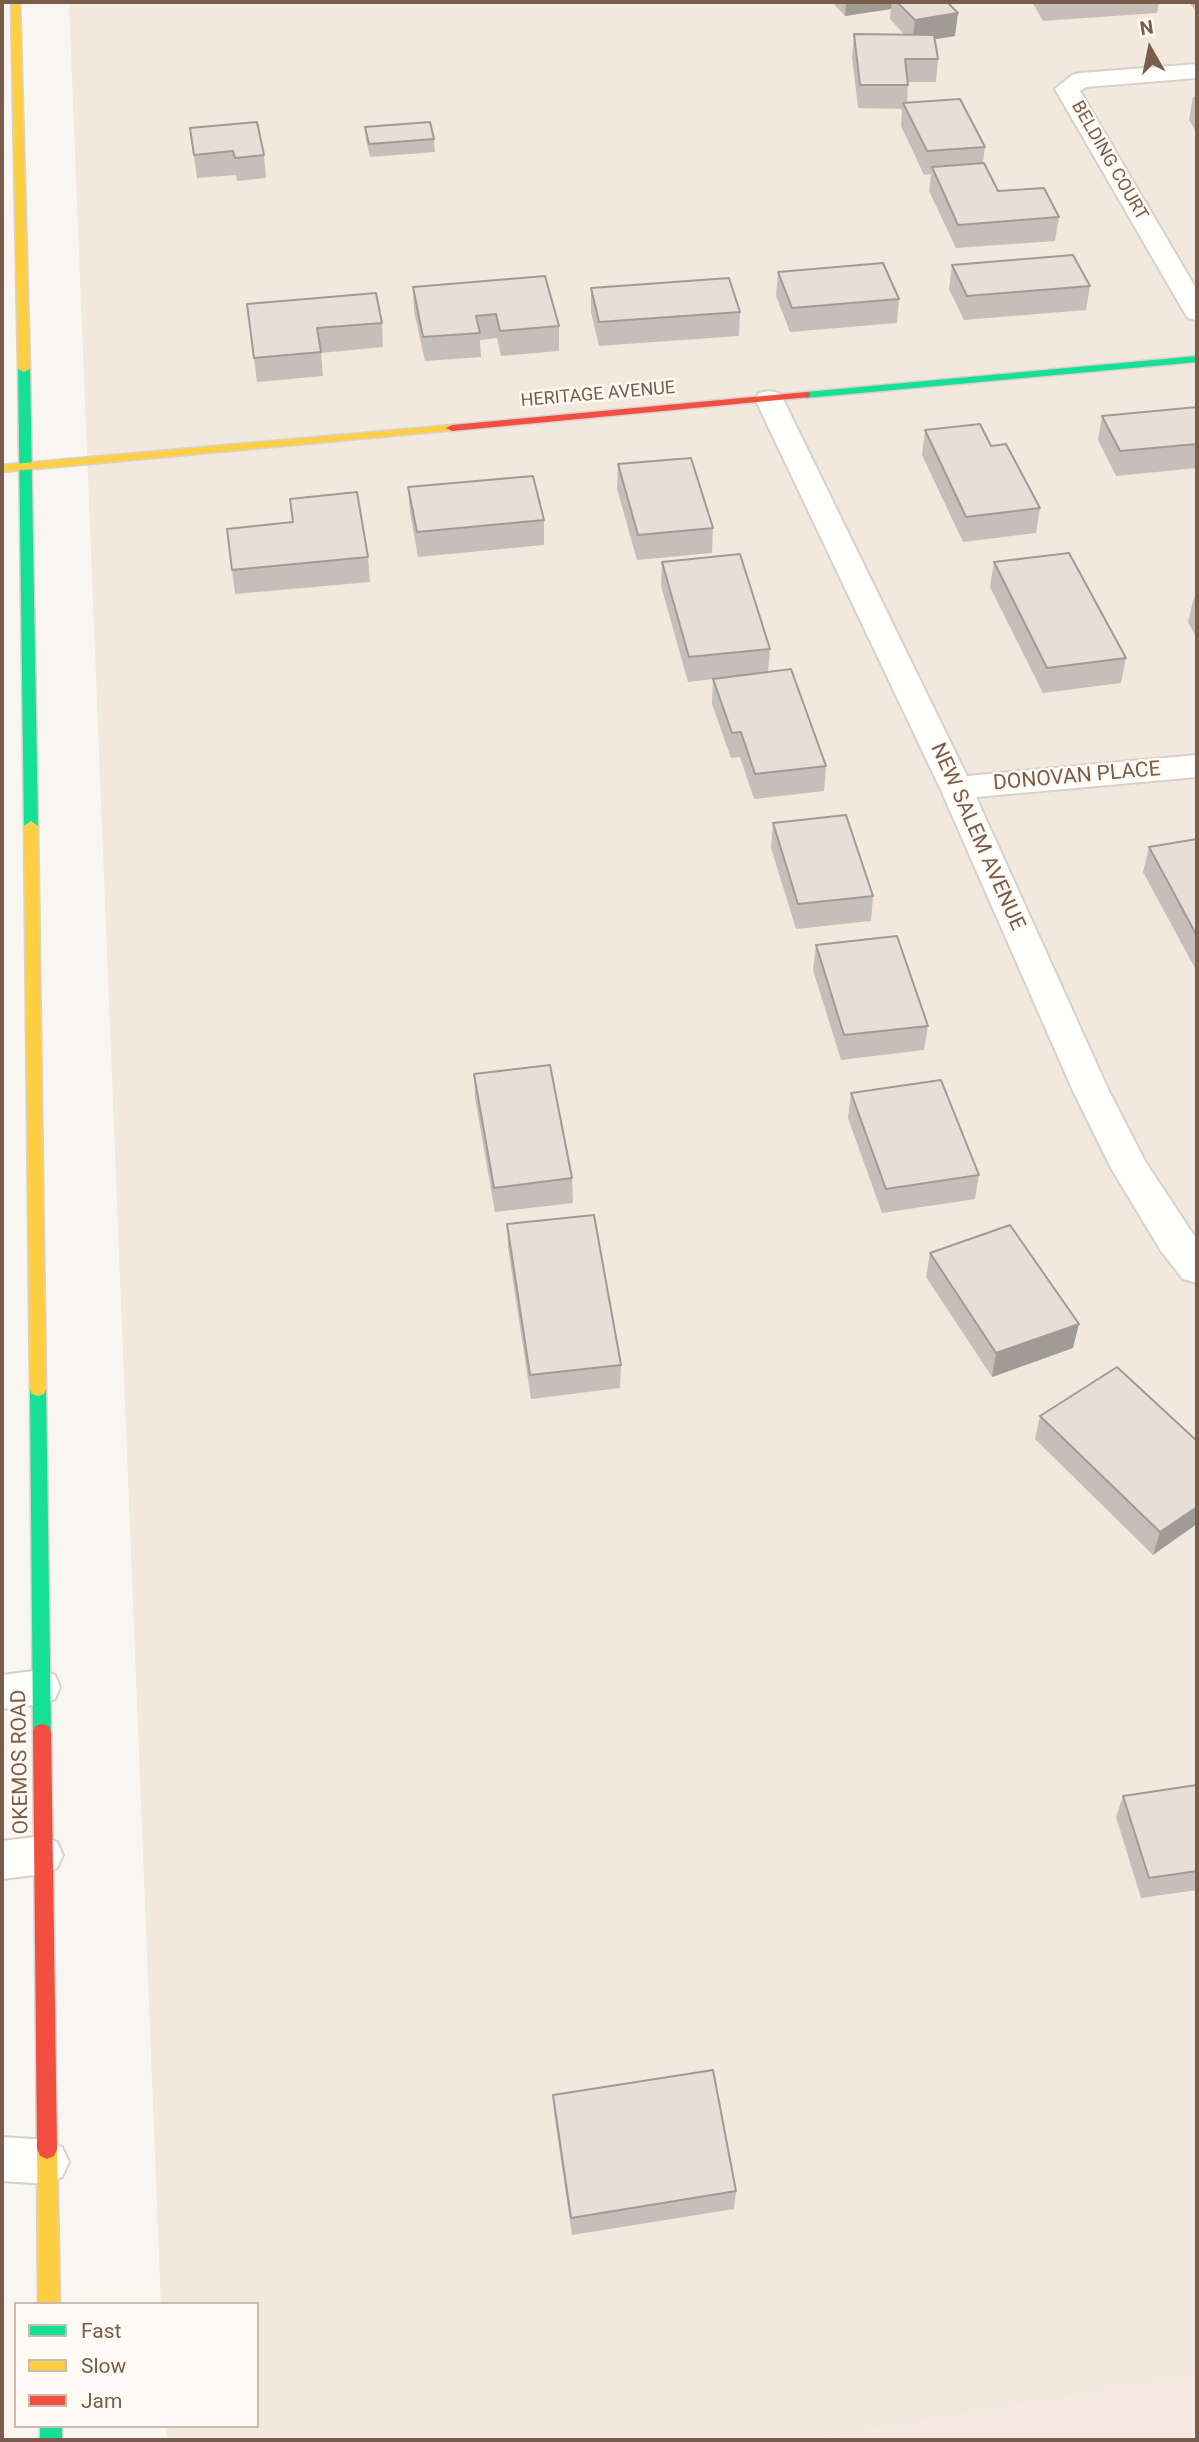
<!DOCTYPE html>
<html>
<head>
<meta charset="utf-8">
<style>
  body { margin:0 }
  #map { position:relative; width:1199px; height:2442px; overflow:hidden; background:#f9f5f0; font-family:Roboto,sans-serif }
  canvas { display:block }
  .frame { position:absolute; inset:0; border:4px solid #7a5c4d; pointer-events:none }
  .legend { position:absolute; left:14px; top:2302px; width:245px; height:126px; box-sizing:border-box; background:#fffaf3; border:2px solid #cabbb1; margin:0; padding:9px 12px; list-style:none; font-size:21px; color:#7a5c4d }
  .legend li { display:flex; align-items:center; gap:14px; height:35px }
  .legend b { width:35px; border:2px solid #cabbb1 }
  .north { position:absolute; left:1115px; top:14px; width:70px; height:70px; -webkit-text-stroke:5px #fffaf3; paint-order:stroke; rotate:351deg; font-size:19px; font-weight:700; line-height:28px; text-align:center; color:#7a5c4d }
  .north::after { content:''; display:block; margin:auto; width:24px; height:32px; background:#7a5c4d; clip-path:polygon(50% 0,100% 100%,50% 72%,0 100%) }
</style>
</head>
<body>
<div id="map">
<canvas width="1199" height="2442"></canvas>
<div class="frame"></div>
<ul class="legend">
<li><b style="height:9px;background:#16e098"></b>Fast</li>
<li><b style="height:9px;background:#ffcf43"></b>Slow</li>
<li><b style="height:9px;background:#f24e42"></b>Jam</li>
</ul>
<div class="north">N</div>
</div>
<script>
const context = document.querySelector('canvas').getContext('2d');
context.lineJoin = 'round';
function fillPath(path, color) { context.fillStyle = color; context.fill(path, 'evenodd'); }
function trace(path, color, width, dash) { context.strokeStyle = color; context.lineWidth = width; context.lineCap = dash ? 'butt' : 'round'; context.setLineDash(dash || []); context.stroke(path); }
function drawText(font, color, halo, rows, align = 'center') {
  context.font = font + ' Roboto,sans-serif'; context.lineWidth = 5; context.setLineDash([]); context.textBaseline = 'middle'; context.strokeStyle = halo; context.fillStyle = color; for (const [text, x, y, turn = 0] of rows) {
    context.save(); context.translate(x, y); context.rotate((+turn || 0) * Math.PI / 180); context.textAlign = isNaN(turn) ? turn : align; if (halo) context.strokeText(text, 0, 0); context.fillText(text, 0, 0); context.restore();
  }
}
fillPath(new Path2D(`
  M 69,2 L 1197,2 L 1197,2375 L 817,2440 L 167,2440 L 166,2426 L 257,2426 L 257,2304 L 161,2304 Z`), '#f2e8de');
fillPath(new Path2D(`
  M 1197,2375 L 1197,2440 L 817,2440 Z`), '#f6e8e1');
const lane = new Path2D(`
  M 41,1670 L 55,1675 L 60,1687 L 55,1699 L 41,1704 L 2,1709 L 2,1675 Z
  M 43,1836 L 57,1842 L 63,1855 L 57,1868 L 43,1874 L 2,1879 L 2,1841 Z
  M 2,2137 L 47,2140 L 62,2147 L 69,2162 L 62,2177 L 47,2184 L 2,2181 Z`);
const street = new Path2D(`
  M 1197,64 L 1197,78 L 1086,87 L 1080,91 L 1197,290 L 1197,320 L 1188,318 L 1184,312 L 1055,89 L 1072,75 L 1080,73 Z
  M 769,391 L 779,393 L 783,399 L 967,776 L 1197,755 L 1197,777 L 976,797 L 1109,1091 L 1145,1161 L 1197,1240 L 1197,1283 L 1183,1279 L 1161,1251 L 1111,1168 L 1073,1091 L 940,788 L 755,399 L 759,393 Z`);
const fast = new Path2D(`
  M 1197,356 L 1197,362 L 806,398 L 800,395 L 806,392 Z
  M 24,366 L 30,369 L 38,826 L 31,831 L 24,826 L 18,369 Z
  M 38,1382 L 44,1384 L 46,1389 L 51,1732 L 49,1738 L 42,1740 L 35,1738 L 33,1732 L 30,1389 L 32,1384 Z
  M 40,2426 L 62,2426 L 62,2440 L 40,2440 Z`);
const slow = new Path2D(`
  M 11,2 L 20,2 L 30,369 L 24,372 L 18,369 Z
  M 452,425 L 458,428 L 456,430 L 2,472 L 2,465 Z
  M 31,821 L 38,826 L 46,1389 L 44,1394 L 38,1396 L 32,1394 L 30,1389 L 24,826 Z
  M 47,2139 L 54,2142 L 57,2149 L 60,2304 L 38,2304 L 37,2149 L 40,2142 Z`);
const jam = new Path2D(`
  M 806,392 L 810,393 L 810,397 L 452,431 L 446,428 L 452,425 Z
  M 42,1724 L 49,1726 L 51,1732 L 57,2149 L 54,2156 L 47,2159 L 40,2156 L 37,2149 L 33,1732 L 35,1726 Z`);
trace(lane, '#d7d1cb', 4);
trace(street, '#d7d1cb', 4);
trace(fast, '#d9d2cb', 3);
trace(slow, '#d9d2cb', 3);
trace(jam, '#d9d2cb', 3);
fillPath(lane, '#fefefd');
fillPath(street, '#fefefd');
fillPath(fast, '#16e098');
fillPath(slow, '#ffcf43');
fillPath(jam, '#f24e42');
fillPath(new Path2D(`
  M 832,2 L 952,2 L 951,5 L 950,5 L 955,36 L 935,39 L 938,59 L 936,82 L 908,82 L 907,103 L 985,147 L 983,163 L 998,191 L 1059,217 L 1055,241 L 956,248 L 929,191 L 931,174 L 924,175 L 901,126 L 902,109 L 858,108 L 852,57 L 854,34 L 905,35 L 890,19 L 891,9 L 845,16 Z
  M 1032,2 L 1159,2 L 1157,13 L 1043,21 Z
  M 1189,2 L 1197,2 L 1197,13 Z
  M 1197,96 L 1197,133 L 1189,120 L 1193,97 Z
  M 365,127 L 434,139 L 435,152 L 370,157 L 366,140 Z
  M 190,128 L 264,155 L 266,178 L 237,181 L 236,175 L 197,178 Z
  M 952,265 L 1090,286 L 1086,310 L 964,320 L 949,289 Z
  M 778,272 L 899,299 L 897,323 L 790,332 L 776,296 Z
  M 413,287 L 559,326 L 559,351 L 501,356 L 497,338 L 480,340 L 481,357 L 425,361 L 414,311 Z
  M 591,288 L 740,312 L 739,336 L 599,346 L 591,312 Z
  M 247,304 L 382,323 L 383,347 L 321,353 L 323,376 L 257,382 Z
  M 1197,407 L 1197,468 L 1116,476 L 1098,440 L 1102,416 Z
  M 925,430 L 991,446 L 1040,508 L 1036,533 L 963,542 L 922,455 Z
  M 618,464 L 713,528 L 712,553 L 637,560 L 617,489 Z
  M 408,487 L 544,520 L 544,545 L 418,557 L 410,512 Z
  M 290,499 L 368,557 L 370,582 L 235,594 L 232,570 L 293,523 Z
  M 662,562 L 770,649 L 768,672 L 826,766 L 824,791 L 754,799 L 740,757 L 731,758 L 712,704 L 713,679 L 688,682 L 661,586 Z
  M 994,562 L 1126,658 L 1121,683 L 1043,693 L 990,587 Z
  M 1197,596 L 1197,639 L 1188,622 L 1194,597 Z
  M 773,823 L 873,896 L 871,921 L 796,929 L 771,848 Z
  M 1197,839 L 1197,972 L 1143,872 L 1149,847 Z
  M 816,945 L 928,1026 L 924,1050 L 841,1060 L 813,970 Z
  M 474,1074 L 572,1178 L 573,1203 L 495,1212 L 475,1098 Z
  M 851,1093 L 979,1175 L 975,1199 L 882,1213 L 848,1118 Z
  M 507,1224 L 621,1365 L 620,1388 L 531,1399 L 508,1248 Z
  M 930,1253 L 1073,1348 L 992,1377 L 926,1277 Z
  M 1040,1416 L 1197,1441 L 1153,1555 L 1035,1439 Z
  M 1197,1785 L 1197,1890 L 1141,1898 L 1116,1817 L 1123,1796 Z
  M 553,2095 L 736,2191 L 734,2209 L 572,2235 L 554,2113 Z`), '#c6bfb9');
fillPath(new Path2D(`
  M 846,2 L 892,2 L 891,9 L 845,16 Z
  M 958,13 L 955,36 L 912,43 L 915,20 Z
  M 1079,1324 L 1073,1348 L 992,1377 L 996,1353 Z
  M 1197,1507 L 1197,1524 L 1153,1555 L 1160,1532 Z`), '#a19b96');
const building = new Path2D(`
  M 897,2 L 947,2 L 958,13 L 915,20 Z
  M 854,34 L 934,35 L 938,59 L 905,59 L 908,85 L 860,85 Z
  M 960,99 L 985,147 L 927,151 L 903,103 Z
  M 257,122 L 264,155 L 235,158 L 233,151 L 194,155 L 190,128 Z
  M 430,122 L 434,139 L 369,144 L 365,127 Z
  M 984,163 L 998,191 L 1044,188 L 1059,217 L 958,225 L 932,167 Z
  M 1073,255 L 1090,286 L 967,296 L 952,265 Z
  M 883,263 L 899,299 L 792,308 L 778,272 Z
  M 545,276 L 559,326 L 500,331 L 496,314 L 476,316 L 480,333 L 423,337 L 413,287 Z
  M 729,278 L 740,312 L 599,322 L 591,288 Z
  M 376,293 L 382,323 L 317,328 L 321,352 L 254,358 L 247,304 Z
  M 1197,407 L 1197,444 L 1120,451 L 1102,416 Z
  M 980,424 L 991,446 L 1006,444 L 1040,508 L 966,517 L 925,430 Z
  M 691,458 L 713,528 L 638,535 L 618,464 Z
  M 533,476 L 544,520 L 417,532 L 408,487 Z
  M 357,492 L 368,557 L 232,570 L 227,529 L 293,522 L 290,499 Z
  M 1069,553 L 1126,658 L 1047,668 L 994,562 Z
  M 740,554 L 770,649 L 689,657 L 662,562 Z
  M 791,669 L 826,766 L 755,774 L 741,732 L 732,733 L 713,679 Z
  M 846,815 L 873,896 L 798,904 L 773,823 Z
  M 1197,839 L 1197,936 L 1149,847 Z
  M 897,936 L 928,1026 L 844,1035 L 816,945 Z
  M 550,1065 L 572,1178 L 494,1188 L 474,1074 Z
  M 941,1080 L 979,1175 L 886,1189 L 851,1093 Z
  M 594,1215 L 621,1365 L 530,1375 L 507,1224 Z
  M 1010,1225 L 1079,1324 L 996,1353 L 930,1253 Z
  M 1117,1367 L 1197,1441 L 1197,1507 L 1160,1532 L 1040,1416 Z
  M 1197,1785 L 1197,1871 L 1149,1878 L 1123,1796 Z
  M 713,2070 L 736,2191 L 571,2218 L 553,2095 Z`);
fillPath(building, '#e6ded7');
trace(building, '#a19b96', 2);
drawText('18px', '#7a5c4d', '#fffaf3', [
  ["BELDING COURT",1109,161,60],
  ["HERITAGE AVENUE",598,395,-5]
]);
drawText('21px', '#7a5c4d', '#fffaf3', [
  ["DONOVAN PLACE",1077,777,-5],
  ["NEW SALEM AVENUE",977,837,66],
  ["OKEMOS ROAD",21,1762,-91]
]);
</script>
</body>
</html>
